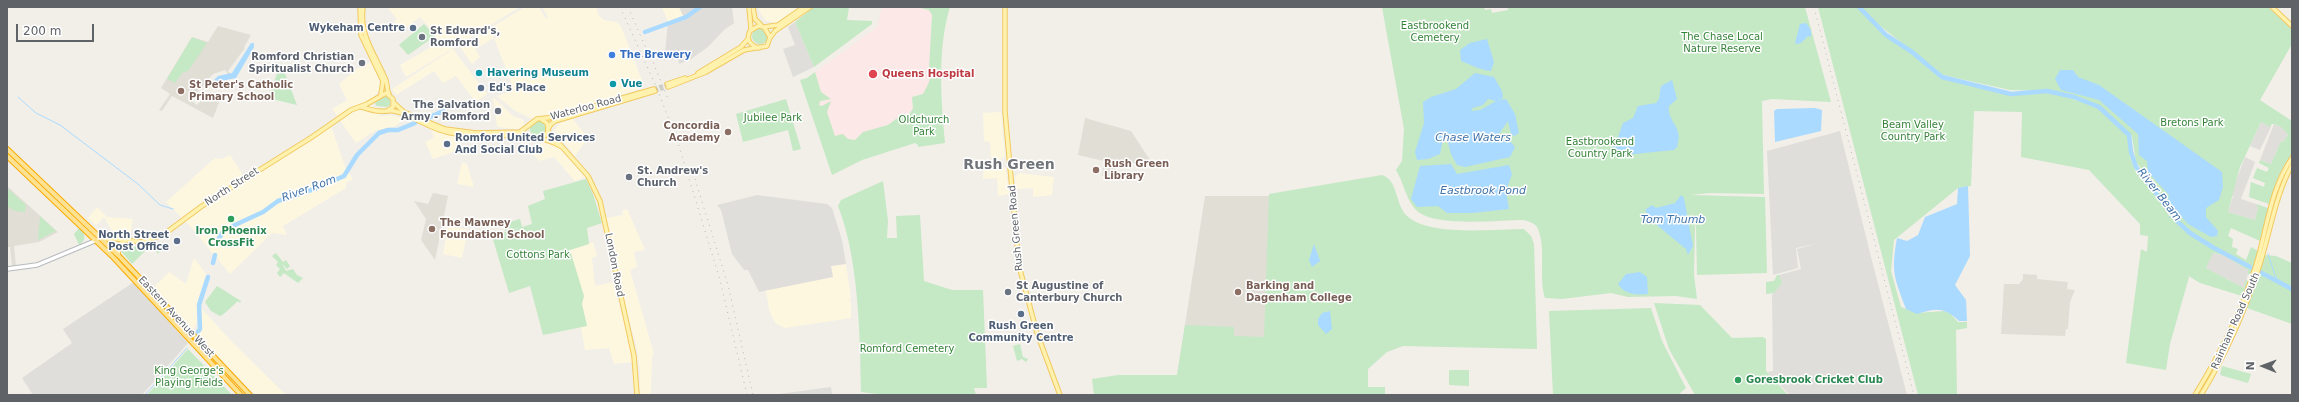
<!DOCTYPE html>
<html>
<head>
<meta charset="utf-8">
<style>
  body { margin:0 }
  #map { position:relative; width:2299px; height:402px; overflow:hidden; background:#f1efe8; font-family:"DejaVu Sans",sans-serif }
  canvas { display:block }
  .frame { position:absolute; inset:0; border:8px solid #5f6368; pointer-events:none }
  .north { position:absolute; left:2243px; top:346px; width:40px; height:40px; -webkit-text-stroke:3px #fff; paint-order:stroke; rotate:271deg; font-size:11px; font-weight:700; line-height:16px; text-align:center; color:#5f6368 }
  .north::after { content:''; display:block; margin:auto; width:14px; height:18px; background:#5f6368; clip-path:polygon(50% 0,100% 100%,50% 72%,0 100%) }
  .scale { position:absolute; left:16px; top:24px; width:78px; height:18px; box-sizing:border-box; border:2px solid #5f6368; border-top:0; padding-left:5px; font-size:12px; line-height:14px; white-space:nowrap; color:#5f6368; -webkit-text-stroke:3px #fff; paint-order:stroke }
</style>
</head>
<body>
<div id="map">
<canvas width="2299" height="402"></canvas>
<div class="frame"></div>
<div class="north">N</div>
<div class="scale">200 m</div>
</div>
<script>
const context = document.querySelector('canvas').getContext('2d');
context.lineJoin = 'round';
function fillPath(path, color) { context.fillStyle = color; context.fill(path, 'evenodd'); }
function trace(path, color, width, dash) { context.strokeStyle = color; context.lineWidth = width; context.lineCap = dash ? 'butt' : 'round'; context.setLineDash(dash || []); context.stroke(path); }
function drawText(font, color, halo, rows, align = 'center') {
  context.font = font + ' "DejaVu Sans",sans-serif'; context.lineWidth = 3; context.setLineDash([]); context.textBaseline = 'middle'; context.strokeStyle = halo; context.fillStyle = color; for (const [text, x, y, turn = 0] of rows) {
    context.save(); context.translate(x, y); context.rotate((+turn || 0) * Math.PI / 180); context.textAlign = isNaN(turn) ? turn : align; if (halo) context.strokeText(text, 0, 0); context.fillText(text, 0, 0); context.restore();
  }
}
fillPath(new Path2D(`
  M 387,7 L 520,7 L 406,77 L 400,65 L 435,45 L 431,38 L 436,35 L 420,17 L 401,31 L 394,22 L 397,19 Z
  M 525,7 L 539,7 L 546,19 L 548,17 L 542,7 L 596,7 L 599,16 L 604,20 L 616,22 L 621,26 L 643,83 L 642,88 L 547,119 L 530,118 L 514,110 L 497,96 L 514,90 L 494,38 L 475,49 L 480,57 L 472,64 L 460,47 L 490,28 L 494,38 L 498,38 L 492,27 Z
  M 662,7 L 679,7 L 684,16 L 668,22 Z
  M 757,7 L 800,7 L 784,19 L 775,23 L 765,20 Z
  M 453,49 L 487,94 L 476,102 L 456,76 L 443,83 L 434,71 L 396,95 L 392,89 Z
  M 371,62 L 381,81 L 380,89 L 371,100 L 373,112 L 382,116 L 391,115 L 405,119 L 394,127 L 376,130 L 356,143 L 332,109 L 347,100 L 339,84 L 357,69 Z
  M 493,97 L 513,116 L 524,120 L 524,127 L 516,129 L 497,127 Z
  M 1001,112 L 1005,156 L 1001,159 L 995,159 L 991,158 L 990,142 L 984,141 L 983,113 Z
  M 573,119 L 588,138 L 575,156 L 554,130 L 560,123 Z
  M 331,126 L 346,169 L 353,179 L 346,183 L 346,188 L 283,226 L 287,235 L 272,233 L 230,274 L 189,225 L 166,202 L 215,158 L 222,159 L 230,155 L 245,178 L 282,158 Z
  M 431,130 L 462,137 L 459,150 L 433,159 L 425,142 L 434,138 Z
  M 545,142 L 557,145 L 585,177 L 575,181 L 554,157 L 540,161 L 529,151 L 530,147 Z
  M 462,162 L 467,164 L 474,187 L 457,184 Z
  M 984,164 L 1002,166 L 1006,169 L 1009,194 L 998,196 L 997,178 L 983,179 Z
  M 1020,173 L 1054,177 L 1052,195 L 1033,197 L 1033,188 L 1016,189 L 1015,177 Z
  M 97,207 L 107,217 L 133,219 L 130,236 L 114,234 L 104,217 L 96,226 L 88,218 Z
  M 627,209 L 645,250 L 634,252 L 637,267 L 630,270 L 654,354 L 652,356 L 651,395 L 640,395 L 640,372 L 637,349 L 621,288 L 616,258 L 606,218 L 623,215 L 622,211 Z
  M 448,226 L 468,230 L 462,258 L 443,254 Z
  M 593,242 L 597,256 L 592,258 L 595,286 L 613,282 L 628,336 L 633,362 L 614,364 L 609,348 L 585,350 L 581,327 L 587,326 L 570,250 Z
  M 194,258 L 206,274 L 197,304 L 197,323 L 193,329 L 153,288 L 169,272 L 186,284 Z
  M 846,264 L 851,298 L 849,301 L 851,301 L 851,318 L 785,328 L 775,323 L 769,310 L 766,290 L 833,277 L 831,266 Z
  M 201,308 L 233,343 L 286,395 L 255,395 L 199,336 L 202,329 Z`), '#fef7e0');
fillPath(new Path2D(`
  M 679,7 L 732,7 L 734,23 L 724,30 L 708,47 L 691,59 L 679,64 L 678,58 L 671,60 L 667,54 L 664,62 L 668,22 L 683,16 Z
  M 795,22 L 814,67 L 793,77 L 783,49 L 795,45 L 788,27 Z
  M 2261,122 L 2271,127 L 2260,150 L 2250,146 Z
  M 2274,124 L 2283,128 L 2288,135 L 2283,142 L 2281,141 L 2271,164 L 2260,160 Z
  M 1840,131 L 1870,253 L 1907,395 L 1790,395 L 1767,372 L 1773,371 L 1772,295 L 1781,283 L 1779,275 L 1801,269 L 1797,249 L 1815,244 L 1796,248 L 1798,268 L 1773,275 L 1767,151 Z
  M 2245,157 L 2255,162 L 2241,199 L 2256,204 L 2258,208 L 2255,220 L 2228,212 L 2233,196 L 2231,195 Z
  M 757,195 L 827,204 L 832,208 L 842,240 L 846,264 L 831,266 L 833,277 L 759,292 L 748,270 L 744,270 L 732,254 L 721,210 L 717,205 Z
  M 2212,253 L 2223,255 L 2249,270 L 2244,288 L 2206,268 Z
  M 134,282 L 188,343 L 142,395 L 33,395 L 22,378 L 72,343 L 63,329 Z
  M 831,387 L 832,395 L 776,394 L 779,394 Z`), '#e0deda');
fillPath(new Path2D(`
  M 218,26 L 251,35 L 244,47 L 245,48 L 228,71 L 234,77 L 232,79 L 225,70 L 213,74 L 193,97 L 192,101 L 197,105 L 207,94 L 220,100 L 213,118 L 172,96 L 162,111 L 159,110 L 170,94 L 161,88 L 192,37 L 208,42 Z
  M 1085,118 L 1131,131 L 1154,166 L 1131,163 L 1130,167 L 1117,165 L 1113,178 L 1102,176 L 1104,161 L 1078,155 Z
  M 7,186 L 58,232 L 39,242 L 14,246 L 16,266 L 12,266 L 10,247 L 7,247 Z
  M 433,193 L 448,196 L 435,260 L 421,240 L 426,219 L 414,201 L 428,204 Z
  M 1205,196 L 1282,196 L 1286,373 L 1177,376 Z
  M 2023,274 L 2037,275 L 2037,279 L 2068,282 L 2067,289 L 2075,290 L 2070,302 L 2068,329 L 2066,329 L 2065,336 L 2001,334 L 2004,284 L 2019,284 L 2023,279 Z`), '#e1ded6');
fillPath(new Path2D(`
  M 882,7 L 916,7 L 929,10 L 932,15 L 929,69 L 931,81 L 923,94 L 915,95 L 912,100 L 913,108 L 909,115 L 900,116 L 888,125 L 863,132 L 855,140 L 835,136 L 824,105 L 819,105 L 818,102 L 824,101 L 827,95 L 821,92 L 815,72 L 877,27 Z`), '#fce8e6');
fillPath(new Path2D(`
  M 814,7 L 849,7 L 847,20 L 872,21 L 872,24 L 814,67 L 795,22 Z
  M 916,7 L 950,7 C 937,50 941,98 945,143 L 918,147 L 918,145 L 915,143 L 862,160 L 832,175 L 800,80 L 807,78 L 815,72 L 821,92 L 831,99 L 820,101 L 819,105 L 822,106 L 831,101 L 827,112 L 835,136 L 843,134 L 848,139 L 855,140 L 863,132 L 888,125 L 900,116 L 909,115 L 913,108 L 912,97 L 923,94 C 928,84 932,80 929,69 L 932,15 L 929,10 Z
  M 1382,7 L 1484,7 L 1485,10 L 1491,9 L 1492,13 L 1508,10 L 1508,7 L 1805,7 L 1831,102 L 1772,99 L 1762,101 L 1764,194 L 1710,193 L 1690,195 L 1765,197 L 1767,273 L 1697,275 L 1696,228 L 1692,208 L 1695,228 L 1694,275 L 1697,299 L 1676,296 L 1628,297 L 1611,293 L 1562,299 L 1545,298 C 1538,277 1547,246 1537,227 C 1534,223 1528,221 1524,220 C 1499,220 1431,228 1415,209 C 1405,197 1404,183 1396,170 L 1402,161 L 1404,129 Z
  M 1818,7 L 1858,7 C 1875,28 1890,36 1910,52 C 1922,61 1930,71 1942,78 L 2001,93 L 2025,95 L 2033,93 L 2052,93 L 2099,107 L 2125,131 L 2129,140 L 2130,157 L 2135,170 L 2179,226 L 2211,247 L 2179,222 L 2136,162 L 2132,136 L 2098,105 L 2051,91 L 2010,90 L 1943,75 L 1870,18 L 1861,7 L 2268,7 L 2292,29 L 2292,44 L 2260,100 L 2292,121 L 2292,154 L 2279,175 L 2269,204 L 2249,197 L 2251,182 L 2264,187 L 2265,183 L 2253,178 L 2257,168 L 2267,172 L 2269,168 L 2259,163 L 2260,160 L 2271,164 L 2281,141 L 2283,142 L 2288,135 C 2284,129 2279,124 2272,124 L 2270,127 L 2261,122 L 2240,167 L 2228,212 L 2255,220 L 2258,208 L 2256,204 L 2268,208 L 2260,241 L 2231,228 L 2228,236 L 2233,239 L 2232,247 L 2238,249 L 2236,254 L 2246,260 L 2251,247 L 2258,251 L 2251,273 L 2248,275 L 2248,270 L 2223,255 L 2213,253 L 2206,268 L 2244,288 L 2246,279 L 2248,282 L 2242,296 L 2200,283 L 2187,275 L 2189,277 L 2170,344 L 2166,370 L 2126,363 L 2141,249 L 2147,252 L 2148,236 L 2140,235 L 2140,224 L 2089,170 L 2021,157 L 2022,112 L 1974,111 L 1971,186 L 1958,188 L 1894,240 L 1891,271 L 1901,307 L 1917,313 L 1944,311 L 1950,313 L 1958,322 L 1967,322 L 1967,328 L 1956,330 L 1957,395 L 1918,395 Z
  M 424,24 L 435,36 L 408,55 L 399,45 Z
  M752 36a8 8 0 1 1 16 0a8 8 0 1 1-16 0Z
  M 192,37 L 207,43 L 188,71 L 182,73 L 175,83 L 167,79 Z
  M 281,63 L 297,105 L 268,98 Z
  M 386,95 L 390,97 L 390,105 L 387,107 L 376,106 L 375,102 Z
  M 786,99 L 801,149 L 793,151 L 788,130 L 743,142 L 736,114 Z
  M530 129a8 8 0 1 1 16 0a8 8 0 1 1-16 0Z
  M 1382,175 C 1398,180 1395,203 1406,215 C 1427,237 1494,229 1524,229 L 1531,236 L 1534,244 L 1537,349 L 1403,346 L 1387,352 L 1368,369 L 1368,387 L 1385,387 L 1385,395 L 1094,395 L 1092,379 L 1118,375 L 1177,375 L 1185,325 L 1234,327 L 1234,336 L 1264,337 L 1269,194 Z
  M 586,179 L 593,194 L 602,223 L 587,228 L 589,244 L 570,250 L 584,296 L 582,304 L 587,326 L 543,335 L 530,286 L 509,293 L 492,236 L 522,227 L 505,231 L 503,224 L 520,219 L 522,227 L 532,224 L 528,206 L 545,199 L 543,191 Z
  M 883,181 L 888,221 L 887,238 L 897,238 L 896,216 L 920,215 L 924,281 L 952,290 L 983,290 L 987,388 L 974,388 L 976,395 L 885,395 L 861,392 C 860,336 859,259 838,206 L 841,200 Z
  M 7,188 L 26,205 L 25,212 L 15,211 L 7,206 Z
  M 40,216 L 56,231 L 38,240 Z
  M 80,227 C 85,233 87,240 79,245 L 74,234 Z
  M 153,243 L 160,251 L 158,254 L 153,247 L 146,248 L 145,251 L 132,264 L 120,250 L 124,245 L 140,247 Z
  M 276,253 L 283,262 L 286,260 L 290,266 L 287,269 L 282,263 L 286,271 L 293,269 L 297,275 L 303,278 L 298,283 L 284,273 L 280,277 L 277,273 L 280,269 L 276,265 L 278,262 L 272,256 Z
  M 2264,255 L 2276,256 L 2292,263 L 2292,324 L 2247,308 Z
  M 1777,275 L 1779,275 L 1782,283 L 1774,293 L 1766,294 L 1766,282 L 1774,281 Z
  M 217,286 L 241,301 L 240,303 L 238,301 C 233,305 225,314 220,316 L 211,311 L 205,302 Z
  M 1654,303 L 1700,305 L 1732,338 L 1763,337 L 1766,339 L 1766,371 L 1788,395 L 1695,395 L 1669,349 Z
  M 1651,308 L 1662,341 L 1686,388 L 1678,395 L 1553,395 L 1549,311 Z
  M 1020,344 L 1023,357 L 1028,359 L 1026,362 L 1022,359 L 1017,361 L 1013,346 Z
  M 188,349 L 232,395 L 147,395 Z
  M 2222,366 L 2251,374 L 2248,383 L 2220,375 Z
  M 1449,370 L 1469,370 L 1469,386 L 1449,385 Z`), '#c5e8c5');
fillPath(new Path2D(`
  M 1806,23 L 1811,30 L 1811,37 L 1808,36 L 1801,43 L 1796,44 L 1795,43 L 1800,24 Z
  M 1487,39 L 1494,62 L 1491,71 C 1484,71 1468,64 1461,61 L 1460,50 L 1470,43 Z
  M 251,43 L 254,43 L 254,47 L 236,78 L 216,82 L 214,80 L 218,76 L 232,73 Z
  M 2060,70 L 2073,70 L 2078,77 L 2099,85 L 2222,172 L 2223,187 L 2219,200 L 2206,208 L 2206,217 L 2218,231 L 2217,236 L 2211,237 L 2188,224 L 2168,201 L 2169,195 L 2148,172 L 2147,161 L 2139,155 L 2138,134 L 2099,100 L 2061,90 L 2055,79 Z
  M 1475,73 L 1494,77 L 1502,91 L 1503,98 L 1498,100 L 1506,99 L 1515,114 L 1519,133 L 1514,136 L 1511,134 L 1508,121 L 1499,134 L 1501,138 L 1508,139 L 1515,147 L 1510,157 L 1465,167 L 1457,165 L 1451,154 L 1447,139 L 1443,140 L 1440,154 L 1428,159 L 1417,160 L 1415,152 L 1424,123 L 1423,102 L 1431,97 L 1456,89 ZM 1488,99 L 1496,101 L 1480,110 L 1471,111 L 1473,108 L 1483,105 Z
  M 1672,80 L 1677,99 L 1669,106 C 1667,123 1684,125 1677,147 L 1674,150 L 1625,155 L 1615,153 L 1612,142 L 1618,137 L 1623,123 L 1633,118 L 1638,106 L 1656,103 L 1659,99 L 1661,86 Z
  M 1815,108 L 1822,110 L 1821,131 L 1775,142 L 1774,111 L 1777,109 Z
  M 1451,164 L 1457,174 L 1509,165 L 1512,174 L 1506,191 L 1509,209 L 1472,213 L 1447,213 L 1438,206 L 1417,207 L 1411,199 L 1420,166 Z
  M 1968,186 L 1970,256 L 1955,285 L 1966,300 L 1967,321 L 1959,321 C 1944,307 1936,308 1917,314 L 1906,309 C 1894,277 1891,272 1897,238 L 1907,241 L 1918,235 L 1925,217 L 1957,204 L 1958,188 Z
  M 1681,195 L 1684,198 L 1693,246 L 1688,255 L 1686,249 L 1652,221 L 1645,210 L 1652,205 L 1656,208 L 1675,203 Z
  M 1314,244 L 1320,261 L 1312,267 L 1309,260 Z
  M 1640,272 L 1647,277 L 1648,294 C 1636,295 1625,295 1618,284 L 1626,274 Z
  M 1330,311 L 1332,329 L 1326,334 L 1318,325 L 1318,319 L 1322,313 Z`), '#aadaff');
trace(new Path2D(`
  M 18,97 L 36,113 L 60,125 L 138,184 L 160,205 L 173,209
  M 2169,217 L 2172,215
  M 2268,254 L 2277,281
  M 145,395 L 187,348`), '#aadaff', 1);
trace(new Path2D(`
  M 1859,7 L 1886,35 L 1912,52 L 1942,77 L 2011,94 L 2047,91 L 2074,97 L 2099,107 L 2129,135 L 2131,152 L 2136,167 L 2178,222 L 2190,233 L 2214,248 L 2292,289
  M 645,32 L 686,17 L 700,7
  M 428,118 L 443,111
  M 218,240 L 224,230 L 263,212 L 278,201 L 317,188 L 344,176 L 357,155 L 379,133 L 388,130 L 398,130 L 415,123
  M 213,263 L 215,255
  M 197,333 L 200,329 L 199,305 L 208,277`), '#aadaff', 4.5);
trace(new Path2D(`
  M 654,89 L 667,84
  M 655,91 L 668,87`), '#ccccc8', 3.5, [3.5, 2]);
const secondary = new Path2D(`
  M 7,269 L 37,265 L 97,240`);
const primary = new Path2D(`
  M 360,7 L 361,35 L 383,81 L 381,94
  M 363,7 C 359,35 375,54 385,78 C 388,83 386,89 389,94
  M 749,7 L 751,29
  M 753,7 L 755,19 L 761,25
  M 1005,7 L 1005,112 L 1019,266 L 1037,333 L 1060,395
  M 2272,7 L 2292,26
  M 764,27 L 778,25 L 804,7
  M 770,38 L 775,31 L 810,7
  M 698,73 L 741,47 L 748,39
  M 667,84 L 685,78
  M 668,87 L 706,72 L 744,50 L 767,46 L 770,37 L 764,27 L 758,26 L 750,31 C 746,39 750,46 759,48
  M 394,103 L 404,112 L 445,129 L 476,133 L 520,132 L 537,119 L 556,117 L 654,89
  M 361,107 C 366,108 373,111 379,111 C 384,112 389,110 394,111 C 414,115 430,130 451,133 C 485,140 532,128 562,147
  M 548,129 L 551,124 L 555,121 L 655,91
  M 548,131 L 588,176 L 600,201 L 634,356 L 637,395
  M 541,138 C 548,135 549,131 547,123 L 542,120
  M 101,239 L 117,239 L 141,242 L 163,235 L 202,206 L 312,137 L 351,110 L 367,104 L 386,93 L 393,99 L 393,107 L 387,111
  M 118,255 L 119,245 L 125,240
  M 2195,395 C 2220,354 2242,311 2256,265 C 2267,230 2270,189 2292,158
  M 2201,395 C 2225,356 2245,311 2259,267 C 2270,233 2275,196 2292,165`);
const highway = new Path2D(`
  M 7,149 L 118,255 L 250,395
  M 7,156 L 112,256 L 241,395`);
trace(secondary, '#b6babf', 5.5);
trace(primary, '#f2c960', 5.5);
trace(highway, '#f9ab00', 6);
trace(secondary, '#fff', 3.5);
trace(primary, '#fff2af', 3.5);
trace(highway, '#fde293', 4);
trace(new Path2D(`
  M 620,7 L 656,86 L 679,146 L 720,280 L 747,395
  M 628,7 L 652,62
  M 1814,7 L 1914,395
  M 651,57 L 668,99
  M 695,179 L 728,285 L 753,395`), '#b6b7b8', 1, [1, 5]);
for (const [x, y, r, color] of [
  [413,28,4,"#5c6f8a"],
  [422,37,4,"#6b7280"],
  [612,55,4,"#3f7fe0"],
  [362,63,4,"#6b7280"],
  [479,73,4,"#0f9aa8"],
  [873,74,5,"#e0444e"],
  [613,84,4,"#0f9aa8"],
  [481,88,4,"#5c6f8a"],
  [181,91,4,"#8d6e63"],
  [498,111,4,"#6b7280"],
  [728,132,4,"#8d6e63"],
  [447,144,4,"#5c6f8a"],
  [1096,170,4,"#8d6e63"],
  [629,177,4,"#6b7280"],
  [231,219,4,"#2e9e5b"],
  [432,229,4,"#8d6e63"],
  [177,241,4,"#5c6f8a"],
  [1008,292,4,"#6b7280"],
  [1238,292,4,"#8d6e63"],
  [1021,314,4,"#5c6f8a"],
  [1738,380,4,"#2e9e5b"]
]) { const dot = new Path2D(); dot.arc(x, y, r, 0, 2 * Math.PI); context.fillStyle = color; context.fill(dot); trace(dot, '#fff', 1.5); }
drawText('10px', '#348238', '#fff', [
  ["Eastbrookend",1435,26],
  ["Cemetery",1435,38],
  ["The Chase Local",1722,37],
  ["Nature Reserve",1722,49],
  ["Jubilee Park",773,118],
  ["Oldchurch",924,120],
  ["Park",924,132],
  ["Bretons Park",2192,123],
  ["Beam Valley",1913,125],
  ["Country Park",1913,137],
  ["Eastbrookend",1600,142],
  ["Country Park",1600,154],
  ["Cottons Park",538,255],
  ["Romford Cemetery",907,349],
  ["King George's",189,371],
  ["Playing Fields",189,383]
]);
drawText('bold 10px', '#4e5e75', '#fff', [
  ["Wykeham Centre",405,28],
  ["Ed's Place",489,88,"left"],
  ["Romford United Services",455,138,"left"],
  ["And Social Club",455,150,"left"],
  ["North Street",169,235],
  ["Post Office",169,247],
  ["Rush Green",1021,326,"center"],
  ["Community Centre",1021,338,"center"]
], 'right');
drawText('bold 10px', '#5b616d', '#fff', [
  ["St Edward's,",430,31],
  ["Romford",430,43],
  ["Romford Christian",354,57,"right"],
  ["Spiritualist Church",354,69,"right"],
  ["The Salvation",490,105,"right"],
  ["Army - Romford",490,117,"right"],
  ["St. Andrew's",637,171],
  ["Church",637,183],
  ["St Augustine of",1016,286],
  ["Canterbury Church",1016,298]
], 'left');
drawText('bold 10px', '#366cbe', '#fff', [
  ["The Brewery",620,55]
], 'left');
drawText('bold 10px', '#0d838f', '#fff', [
  ["Havering Museum",487,73],
  ["Vue",621,84]
], 'left');
drawText('bold 10px', '#be3a42', '#fff', [
  ["Queens Hospital",882,74]
], 'left');
drawText('bold 10px', '#785e54', '#fff', [
  ["St Peter's Catholic",189,85],
  ["Primary School",189,97],
  ["Concordia",720,126,"right"],
  ["Academy",720,138,"right"],
  ["Rush Green",1104,164],
  ["Library",1104,176],
  ["The Mawney",440,223],
  ["Foundation School",440,235],
  ["Barking and",1246,286],
  ["Dagenham College",1246,298]
], 'left');
drawText('10px', '#5f6368', '#fff', [
  ["Waterloo Road",586,108,-15],
  ["North Street",232,187,-33],
  ["Rush Green Road",1016,228,-95],
  ["London Road",614,265,79],
  ["Eastern Avenue West",176,317,47],
  ["Rainham Road South",2236,321,-66]
]);
drawText('bold 10px', '#27864d', '#fff', [
  ["Iron Phoenix",231,231],
  ["CrossFit",231,243],
  ["Goresbrook Cricket Club",1746,380,"left"]
]);
drawText('italic 11px', '#4174aa', '#fff', [
  ["Chase Waters",1473,138],
  ["River Rom",309,189,-20],
  ["Eastbrook Pond",1483,191],
  ["River Beam",2159,195,52],
  ["Tom Thumb",1673,220]
]);
drawText('bold 14px', '#70757a', '#fff', [
  ["Rush Green",1009,165]
]);
</script>
</body>
</html>
